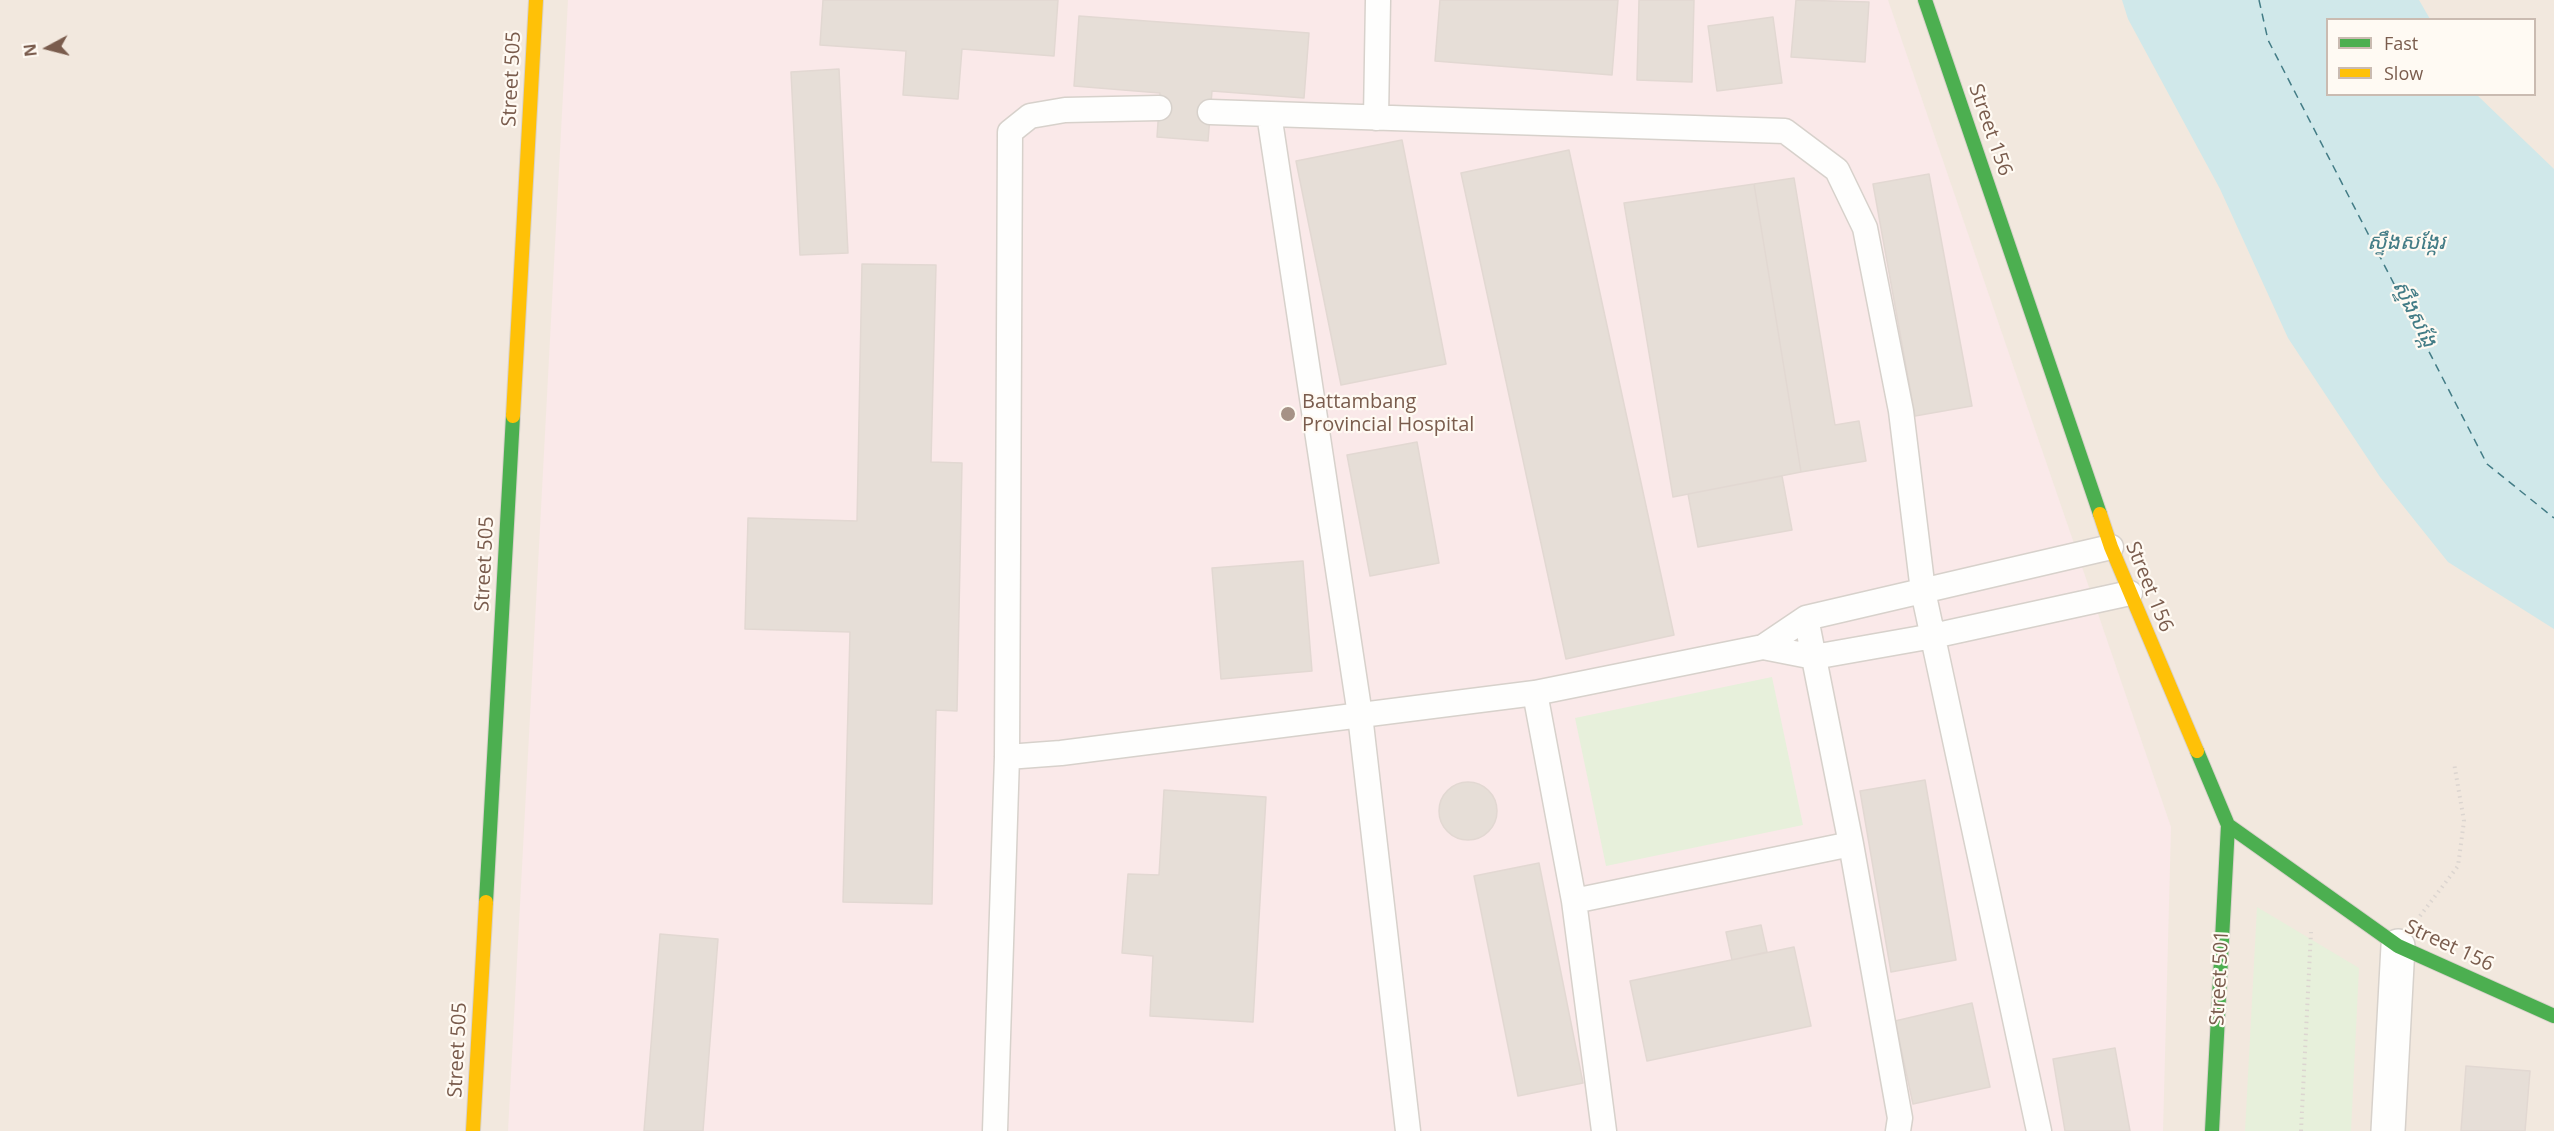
<!DOCTYPE html>
<html>
<head>
<meta charset="utf-8">
<style>
  body { margin:0 }
  #map { position:relative; width:2554px; height:1131px; overflow:hidden; background:#f9f5f0; font-family:"Open Sans",sans-serif }
  canvas { display:block }
  .legend { position:absolute; left:2326px; top:18px; width:210px; height:78px; box-sizing:border-box; background:#fffaf3; border:2px solid #cabbb1; margin:0; padding:8px 10px; list-style:none; font-size:18px; color:#7a5c4d }
  .legend li { display:flex; align-items:center; gap:12px; height:30px }
  .legend b { width:30px; border:2px solid #cabbb1 }
  .north { position:absolute; left:18px; top:18px; width:60px; height:60px; -webkit-text-stroke:4px #fffaf3; paint-order:stroke; rotate:263deg; font-size:16px; font-weight:700; line-height:24px; text-align:center; color:#7a5c4d }
  .north::after { content:''; display:block; margin:auto; width:21px; height:27px; background:#7a5c4d; clip-path:polygon(50% 0,100% 100%,50% 72%,0 100%) }
</style>
</head>
<body>
<div id="map">
<canvas width="2554" height="1131"></canvas>
<ul class="legend">
<li><b style="height:8px;background:#4caf50"></b>Fast</li>
<li><b style="height:8px;background:#ffc107"></b>Slow</li>
</ul>
<div class="north">N</div>
</div>
<script>
const context = document.querySelector('canvas').getContext('2d');
context.lineJoin = 'round';
function fillPath(path, color) { context.fillStyle = color; context.fill(path, 'evenodd'); }
function trace(path, color, width, dash) { context.strokeStyle = color; context.lineWidth = width; context.lineCap = dash ? 'butt' : 'round'; context.setLineDash(dash || []); context.stroke(path); }
function drawText(font, color, halo, rows, align = 'center') {
  context.font = font + ' "Open Sans","Noto Sans Khmer",sans-serif'; context.lineWidth = 4.5; context.setLineDash([]); context.textBaseline = 'middle'; context.strokeStyle = halo; context.fillStyle = color; for (const [text, x, y, turn = 0] of rows) {
    context.save(); context.translate(x, y); context.rotate((+turn || 0) * Math.PI / 180); context.textAlign = isNaN(turn) ? turn : align; if (halo) context.strokeText(text, 0, 0); context.fillText(text, 0, 0); context.restore();
  }
}
fillPath(new Path2D(`
  M 0,0 L 2554,0 L 2554,1131 L 0,1131 ZM 2328,20 L 2534,20 L 2534,94 L 2328,94 Z`), '#f2e8de');
fillPath(new Path2D(`
  M 568,0 L 1888,0 L 2171,827 L 2163,1131 L 508,1131 Z`), '#fae9e9');
fillPath(new Path2D(`
  M 1772,677 L 1803,825 L 1606,866 L 1575,718 Z
  M 2257,907 L 2359,968 L 2351,1131 L 2245,1131 Z`), '#e7f0db');
fillPath(new Path2D(`
  M 2122,0 L 2419,0 L 2430,19 L 2328,20 L 2328,94 L 2477,95 L 2554,169 L 2554,629 L 2448,562 L 2380,477 L 2288,338 L 2220,189 L 2128,19 Z`), '#d0e8ea');
trace(new Path2D(`
  M 2259,0 L 2268,40 L 2487,464 L 2554,518`), '#437c86', 1.5, [8, 6]);
const building = new Path2D(`
  M 823,0 L 1058,0 L 1054,56 L 962,49 L 958,99 L 903,95 L 906,51 L 820,45 Z
  M 1440,0 L 1618,0 L 1612,75 L 1435,61 Z
  M 1639,0 L 1694,0 L 1692,82 L 1637,80 Z
  M 1796,0 L 1869,2 L 1865,62 L 1791,57 Z
  M 1079,16 L 1309,33 L 1304,98 L 1212,91 L 1208,141 L 1157,137 L 1160,93 L 1074,86 Z
  M 1773,17 L 1782,83 L 1717,91 L 1708,26 Z
  M 839,69 L 848,253 L 800,255 L 791,72 Z
  M 1402,140 L 1446,364 L 1341,385 L 1296,161 Z
  M 1569,150 L 1674,635 L 1566,659 L 1461,173 Z
  M 1929,174 L 1972,406 L 1915,416 L 1873,184 Z
  M 1794,178 L 1835,425 L 1859,421 L 1866,461 L 1801,472 L 1754,184 Z
  M 1754,184 L 1801,472 L 1673,497 L 1624,203 Z
  M 862,264 L 936,265 L 931,462 L 962,463 L 957,711 L 936,710 L 932,904 L 843,902 L 850,632 L 745,629 L 748,518 L 857,521 Z
  M 1417,442 L 1439,563 L 1370,576 L 1347,455 Z
  M 1782,476 L 1792,530 L 1698,547 L 1688,494 Z
  M 1303,561 L 1312,671 L 1221,679 L 1212,568 Z
  M 1925,780 L 1956,960 L 1891,972 L 1860,791 Z
  M1439 811a29 29 0 1 1 58 0a29 29 0 1 1-58 0Z
  M 1164,790 L 1266,797 L 1253,1022 L 1150,1016 L 1153,956 L 1122,953 L 1128,874 L 1159,875 Z
  M 1539,863 L 1583,1083 L 1518,1096 L 1474,876 Z
  M 1761,925 L 1767,952 L 1732,960 L 1726,932 Z
  M 660,934 L 718,939 L 703,1131 L 644,1131 Z
  M 1794,947 L 1811,1026 L 1647,1061 L 1630,981 Z
  M 1972,1003 L 1990,1087 L 1913,1104 L 1895,1021 Z
  M 2115,1048 L 2130,1131 L 2065,1131 L 2053,1059 Z
  M 2466,1066 L 2530,1071 L 2525,1131 L 2461,1131 Z`);
fillPath(building, '#e6ded7');
trace(building, '#e2d8d2', 1.5);
const lane = new Path2D(`
  M 1210,112 L 1785,131 L 1837,170 L 1865,228 L 1901,411 L 1923,591 L 2039,1131
  M 1269,114 L 1360,715 L 1408,1131
  M 1376,118 L 1378,0
  M 1806,618 L 1851,844 L 1900,1118 L 1898,1131
  M 1763,647 L 1814,657 L 1933,636 L 2130,593
  M 1535,693 L 1574,901 L 1604,1131
  M 1007,757 L 1061,753 L 1535,693 L 1763,647 L 1806,618 L 2111,547
  M 1574,901 L 1851,844
  M 995,1131 L 1007,757 L 1010,132 L 1030,116 L 1065,110 L 1159,108`);
const street = new Path2D(`
  M 2388,1131 L 2398,946`);
const fast = new Path2D(`
  M 1925,0 L 2100,514
  M 2197,751 L 2228,825 L 2398,946 L 2554,1016
  M 486,902 L 513,416
  M 2212,1131 L 2228,825`);
const slow = new Path2D(`
  M 513,416 L 536,0
  M 2100,514 L 2111,547 L 2197,751
  M 473,1131 L 486,902`);
trace(lane, '#d7d1cb', 27);
trace(street, '#d7d1cb', 36);
trace(fast, '#d9d2cb', 16);
trace(slow, '#d9d2cb', 16);
trace(new Path2D(`
  M 2420,916 L 2458,866 L 2464,821 L 2454,763
  M 2301,1131 L 2311,932`), '#dcd5d0', 4, [1.5, 4.5]);
trace(lane, '#fefefd', 24);
trace(street, '#fefefd', 33);
trace(fast, '#4caf50', 14);
trace(slow, '#ffc107', 14);
for (const [x, y, r, color] of [
  [1288,414,8,"#a69286"]
]) { const dot = new Path2D(); dot.arc(x, y, r, 0, 2 * Math.PI); context.fillStyle = color; context.fill(dot); trace(dot, '#fffaf3', 2); }
drawText('20px', '#7a5c4d', '#fffaf3', [
  ["Street 505",512,79,-87],
  ["Street 156",1990,130,71],
  ["Street 505",485,564,-87],
  ["Street 156",2149,587,68],
  ["Street 156",2449,946,25],
  ["Street 501",2220,978,-87],
  ["Street 505",458,1050,-87]
]);
drawText('20px', '#7a5c4d', '#fffaf3', [
  ["Battambang",1302,402],
  ["Provincial Hospital",1302,425]
], 'left');
drawText('italic 21px', '#437c86', '#fffaf3', [
  ["ស្ទឹងសង្កែរ",2406,243],
  ["ស្ទឹងសង្កែ",2414,314,63]
]);
</script>
</body>
</html>
